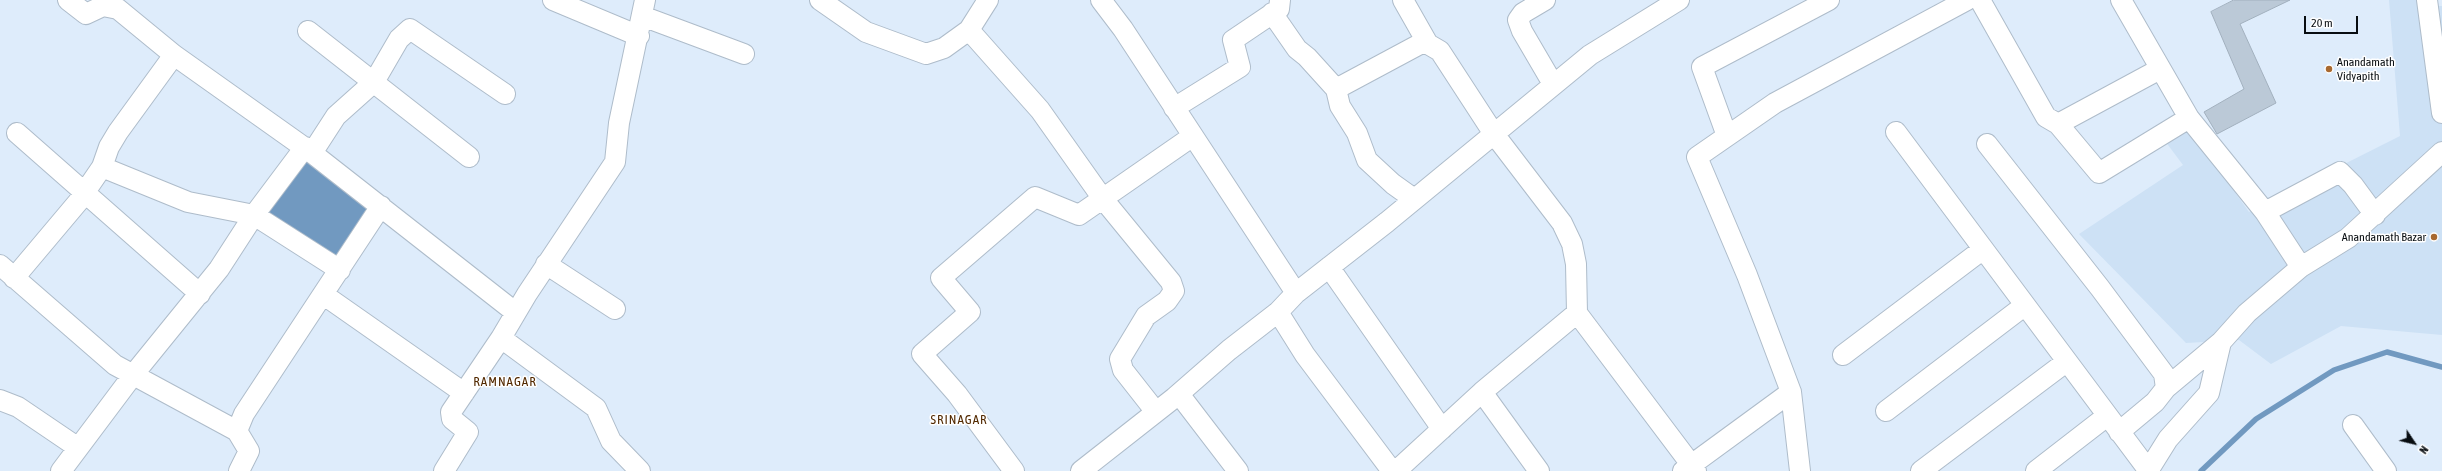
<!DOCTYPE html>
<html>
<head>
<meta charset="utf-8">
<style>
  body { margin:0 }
  #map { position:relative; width:2442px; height:471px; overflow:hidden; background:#deecfb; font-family:"Asap Condensed",sans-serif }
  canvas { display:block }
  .north { position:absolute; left:2394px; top:423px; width:40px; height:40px; -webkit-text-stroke:3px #fff; paint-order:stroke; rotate:125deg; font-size:11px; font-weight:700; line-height:16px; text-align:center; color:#080d11 }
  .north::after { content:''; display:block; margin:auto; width:14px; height:18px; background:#080d11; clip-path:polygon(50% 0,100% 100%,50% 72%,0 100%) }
  .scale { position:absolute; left:2304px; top:16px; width:54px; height:18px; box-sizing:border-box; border:2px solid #080d11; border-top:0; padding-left:5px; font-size:12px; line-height:14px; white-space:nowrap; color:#080d11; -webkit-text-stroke:3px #fff; paint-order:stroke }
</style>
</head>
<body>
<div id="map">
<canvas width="2442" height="471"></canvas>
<div class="north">N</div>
<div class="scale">20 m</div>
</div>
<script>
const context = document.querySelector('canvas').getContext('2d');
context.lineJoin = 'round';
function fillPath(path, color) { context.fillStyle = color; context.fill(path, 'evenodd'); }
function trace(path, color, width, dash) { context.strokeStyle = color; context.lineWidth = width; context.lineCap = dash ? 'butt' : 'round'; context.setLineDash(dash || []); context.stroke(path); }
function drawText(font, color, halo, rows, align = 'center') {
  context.font = font + ' "Asap Condensed",sans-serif'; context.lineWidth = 3; context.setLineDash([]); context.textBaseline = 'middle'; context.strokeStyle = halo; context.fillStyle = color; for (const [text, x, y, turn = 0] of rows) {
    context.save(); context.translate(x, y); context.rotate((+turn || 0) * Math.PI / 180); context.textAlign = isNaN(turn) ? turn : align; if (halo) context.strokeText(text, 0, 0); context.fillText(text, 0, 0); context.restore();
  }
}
fillPath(new Path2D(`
  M 2389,0 L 2418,0 L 2419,6 L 2442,6 L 2442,335 L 2341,326 L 2271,364 L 2239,340 L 2186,343 L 2079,234 L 2183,165 L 2165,141 L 2189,128 L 2249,212 L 2400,136 Z`), '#cde1f5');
fillPath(new Path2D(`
  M 308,157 L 372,207 L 340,262 L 268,214 L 280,190 Z`), '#7199c0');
trace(new Path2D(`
  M 2201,471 L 2256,419 L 2334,370 L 2387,352 L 2442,367`), '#7199c0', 5.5);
const building = new Path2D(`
  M 2234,0 L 2290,0 L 2240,24 L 2276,103 L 2217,134 L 2204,112 L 2244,89 L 2211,12 Z`);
fillPath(building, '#bbc9d7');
trace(building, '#a2b0be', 1);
const minor = new Path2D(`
  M 68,0 L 86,14 L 103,6 L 118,9 L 174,55 L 312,153 L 515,312
  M 553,0 L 639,36
  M 820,0 L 866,32 L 926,54 L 944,48 L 969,30
  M 988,0 L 969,30 L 1040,110 L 1103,199 L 1171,282 L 1174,291 L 1167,301 L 1146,316 L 1120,359 L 1123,370 L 1156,412
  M 1101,0 L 1123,29 L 1296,293
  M 1403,0 L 1428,44
  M 1545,0 L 1523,13 L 1518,20 L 1522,31 L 1553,84
  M 1980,0 L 2046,117 L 2058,124 L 2099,173 L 2189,118
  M 2121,0 L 2189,118 L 2265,212 L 2301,267
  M 2427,0 L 2442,113
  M 1272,13 L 1297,49 L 1307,57 L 1336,89 L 1420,44 L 1428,44 L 1440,51 L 1494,134 L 1562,223 L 1572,244 L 1576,264 L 1577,313 L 1696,471
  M 642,16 L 744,54
  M 308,31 L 469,157
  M 1336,89 L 1340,106 L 1357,133 L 1367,160 L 1393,184 L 1414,199
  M 1174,108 L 1240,67 L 1233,40 L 1279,9 L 1280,0
  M 2058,124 L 2160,69
  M 1896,132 L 2149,471
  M 17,133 L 200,294
  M 1727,136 L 1702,67 L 1829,0
  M 1987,144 L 2100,288 L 2164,374 L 2166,388 L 2155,402 L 2119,432
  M 312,153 L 336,116 L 374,82 L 399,39 L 410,29 L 505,94
  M 102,167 L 188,202 L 254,215 L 340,270
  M 2265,212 L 2340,172 L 2353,185 L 2375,215
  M 546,264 L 615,309
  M 0,265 L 115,365 L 237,431
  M 1329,267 L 1442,429
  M 14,278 L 78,202 L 102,167 L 109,147 L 118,132 L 174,55
  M 324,295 L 464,393
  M 1278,312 L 1305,355 L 1392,471
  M 1843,355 L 1982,250
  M 2166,388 L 2221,342
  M 1482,392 L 1539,471
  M 1179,394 L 1238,471
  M 0,400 L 18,407 L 77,447
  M 1886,411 L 2024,306
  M 2353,425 L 2386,471
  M 61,471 L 133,375 L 219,269 L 254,215 L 305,147
  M 239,471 L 249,451 L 237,431 L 244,414 L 381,206
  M 444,471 L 468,432 L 452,419 L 451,412 L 501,338
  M 640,471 L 611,441 L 596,408 L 501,338 L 527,294 L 615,162 L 619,123 L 645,0
  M 1014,471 L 957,394 L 922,354 L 970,312 L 941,278 L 1035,197 L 1079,215 L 1193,136
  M 1081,471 L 1174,398 L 1229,350 L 1278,312 L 1296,293 L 1387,222 L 1590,55 L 1679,0
  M 1396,471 L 1482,392 L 1577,313
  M 1683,471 L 1791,392
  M 1800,471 L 1791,392 L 1747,275 L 1697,157 L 1775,103 L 1967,0
  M 1921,471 L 2066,362
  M 2036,471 L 2107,416
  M 2148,471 L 2168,439 L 2209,393 L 2221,342 L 2247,313 L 2301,267 L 2348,238 L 2442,152`);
trace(minor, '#aebcca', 22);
trace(minor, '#fff', 20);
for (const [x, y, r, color] of [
  [2329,69,4,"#a86930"],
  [2434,237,4,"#a86930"]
]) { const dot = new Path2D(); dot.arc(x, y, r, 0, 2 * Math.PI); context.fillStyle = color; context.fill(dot); trace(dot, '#fff', 1.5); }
drawText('12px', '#080d11', '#fff', [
  ["Anandamath",2337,62],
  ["Vidyapith",2337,76],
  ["Anandamath Bazar",2426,237,"right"]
], 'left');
context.letterSpacing = '1px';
drawText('13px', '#522900', '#fff', [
  ["RAMNAGAR",505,382],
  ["SRINAGAR",959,420]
]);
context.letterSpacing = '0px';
</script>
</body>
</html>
